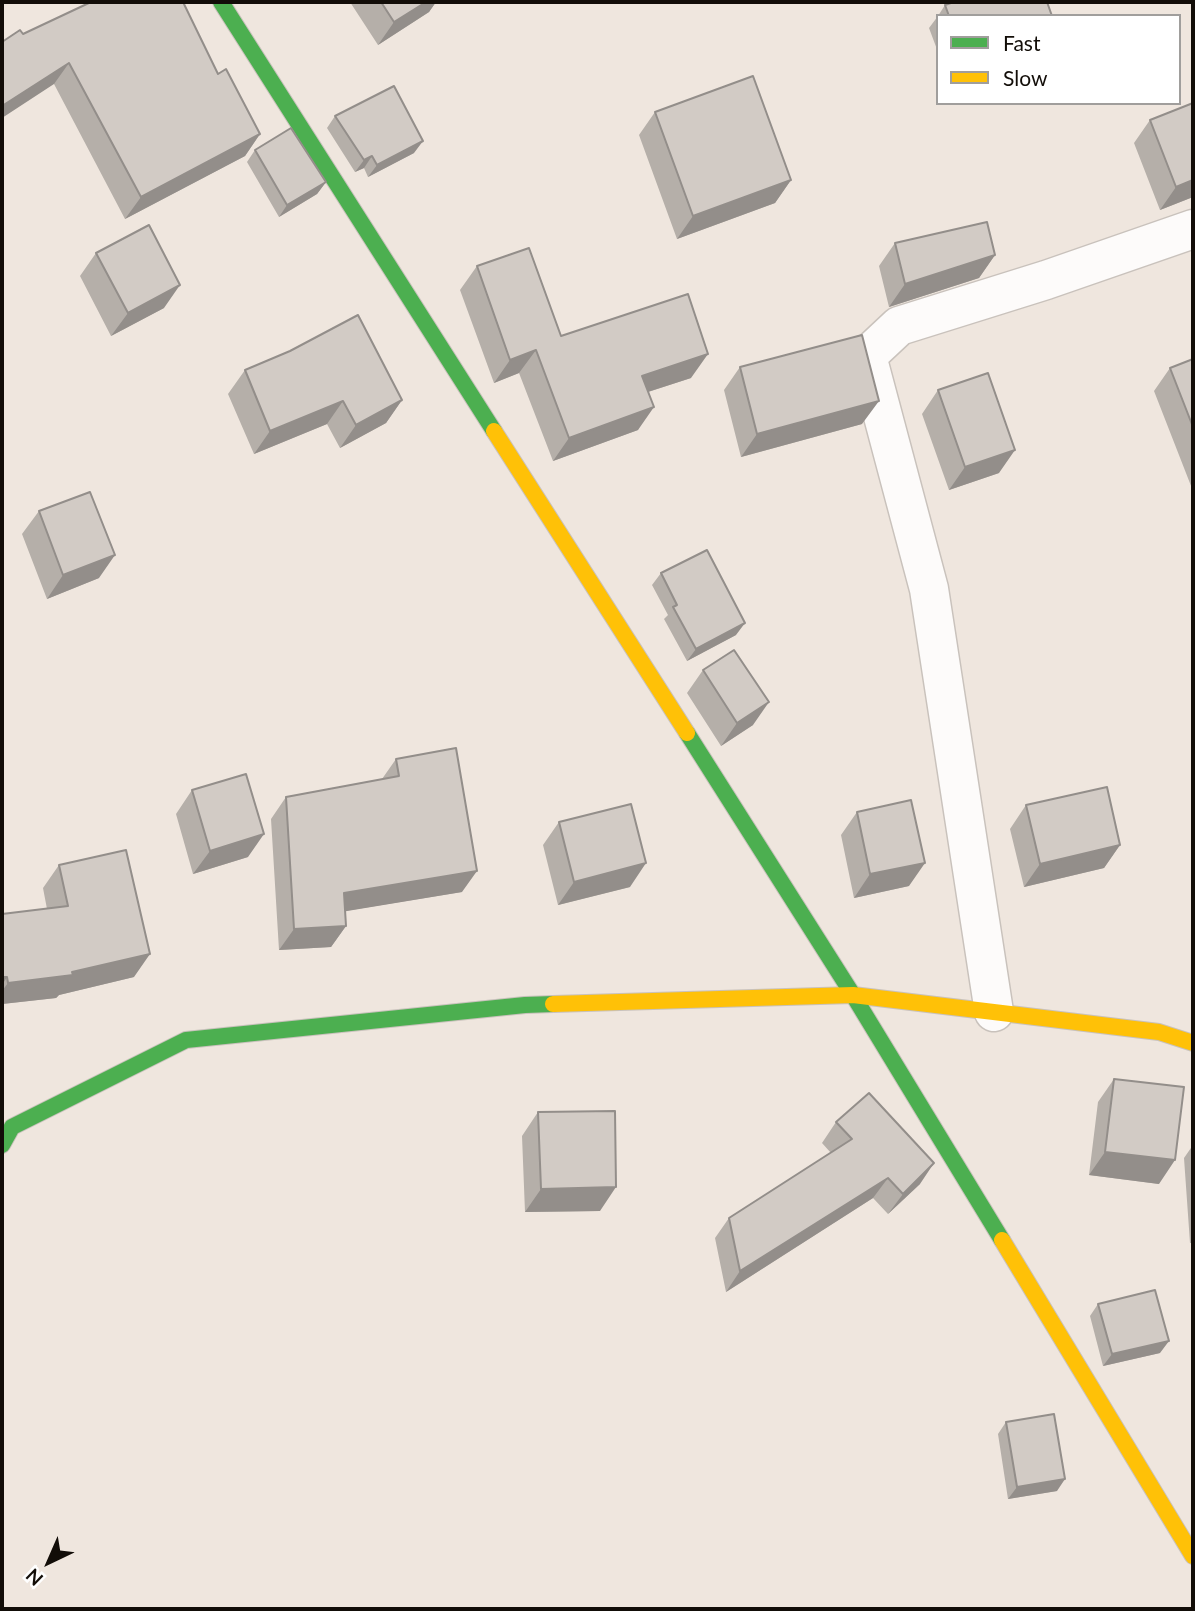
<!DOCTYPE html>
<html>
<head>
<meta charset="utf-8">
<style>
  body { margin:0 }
  #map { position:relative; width:1195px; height:1611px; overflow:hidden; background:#efe6de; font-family:Lato,sans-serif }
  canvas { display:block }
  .frame { position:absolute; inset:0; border:4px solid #120d08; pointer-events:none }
  .legend { position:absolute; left:936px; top:14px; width:245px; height:91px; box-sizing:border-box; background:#fff; border:2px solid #a09e9c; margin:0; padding:9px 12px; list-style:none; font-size:21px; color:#120d08 }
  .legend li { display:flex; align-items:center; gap:14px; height:35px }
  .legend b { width:35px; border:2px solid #a09e9c }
  .north { position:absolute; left:14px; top:1527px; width:70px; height:70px; -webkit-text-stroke:5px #fff; paint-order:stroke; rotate:224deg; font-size:19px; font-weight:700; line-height:28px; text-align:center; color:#120d08 }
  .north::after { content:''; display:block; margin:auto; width:24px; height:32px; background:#120d08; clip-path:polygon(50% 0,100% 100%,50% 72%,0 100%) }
</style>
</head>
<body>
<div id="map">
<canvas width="1195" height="1611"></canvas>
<div class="frame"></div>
<ul class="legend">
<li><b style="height:9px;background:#4caf50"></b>Fast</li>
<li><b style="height:9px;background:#ffc107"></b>Slow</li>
</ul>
<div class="north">N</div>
</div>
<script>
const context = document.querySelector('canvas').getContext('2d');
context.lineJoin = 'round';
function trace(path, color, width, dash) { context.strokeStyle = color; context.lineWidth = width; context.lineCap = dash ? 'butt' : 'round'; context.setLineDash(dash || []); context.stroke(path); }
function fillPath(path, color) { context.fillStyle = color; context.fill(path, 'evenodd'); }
const street = new Path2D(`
  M 994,1012 L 929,589 L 867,356 L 899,326 L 1046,280 L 1193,229`);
const fast = new Path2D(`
  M 221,2 L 494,431
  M 687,733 L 853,995 L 1002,1240
  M 2,1145 L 12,1127 L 186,1040 L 525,1005 L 553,1004`);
const slow = new Path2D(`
  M 494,431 L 687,733
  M 553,1004 L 853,995 L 1159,1032 L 1193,1043
  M 1002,1240 L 1193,1556`);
trace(street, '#c9c2bc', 41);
trace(fast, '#c9c2bc', 18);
trace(slow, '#c9c2bc', 18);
trace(street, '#fdfbfa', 38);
trace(fast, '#4caf50', 16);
trace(slow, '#ffc107', 16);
fillPath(new Path2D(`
  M 350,2 L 436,2 L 429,12 L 378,45 Z
  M 945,5 L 1052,16 L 938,16 Z
  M 938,16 L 938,52 L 929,28 Z
  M 23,34 L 218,74 L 260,134 L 245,156 L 125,219 L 54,84 Z
  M 655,112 L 791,180 L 775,203 L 677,239 L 639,135 Z
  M 335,116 L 414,153 L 368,177 L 364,168 L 355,172 L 327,128 Z
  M 1150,120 L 1193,197 L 1160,210 L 1134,143 Z
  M 255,150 L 326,182 L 317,194 L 279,217 L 247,162 Z
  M 895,243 L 995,255 L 979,278 L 889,307 L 879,266 Z
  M 96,253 L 164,308 L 111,336 L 80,276 Z
  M 477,266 L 561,336 L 691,378 L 648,392 L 638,430 L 553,461 L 519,373 L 494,383 L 460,290 Z
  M 1193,359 L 1193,491 L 1154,391 L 1170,368 Z
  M 740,367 L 862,424 L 741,457 L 724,390 Z
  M 245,370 L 402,400 L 386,423 L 340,448 L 327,424 L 254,454 L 228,394 Z
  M 938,390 L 999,473 L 949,490 L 922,414 Z
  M 39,511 L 99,578 L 47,599 L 22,534 Z
  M 661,573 L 736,635 L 687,661 L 664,619 L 668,615 L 652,585 Z
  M 703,670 L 753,725 L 721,746 L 687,693 Z
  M 396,759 L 462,892 L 345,911 L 346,926 L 331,947 L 279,950 L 271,819 L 286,797 L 382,779 Z
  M 192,790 L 248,857 L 193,874 L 176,814 Z
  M 1026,805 L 1120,845 L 1104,868 L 1024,887 L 1010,829 Z
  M 857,812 L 909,886 L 854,898 L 841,835 Z
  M 559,822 L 630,887 L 558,905 L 543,845 Z
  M 59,865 L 134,977 L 59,995 L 56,998 L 2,1004 L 2,914 L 47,909 L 43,888 Z
  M 1114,1079 L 1159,1184 L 1089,1175 L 1098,1102 Z
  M 538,1112 L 600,1211 L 525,1212 L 522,1136 Z
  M 836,1122 L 920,1184 L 888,1214 L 873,1198 L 726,1292 L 715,1238 L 729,1218 L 831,1153 L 822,1143 Z
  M 1193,1145 L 1193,1243 L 1190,1243 L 1184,1158 Z
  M 1098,1304 L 1160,1353 L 1103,1366 L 1090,1316 Z
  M 1006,1422 L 1057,1491 L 1008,1499 L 998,1434 Z`), '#b5afa9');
fillPath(new Path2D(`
  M 426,2 L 436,2 L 429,12 L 378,45 L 394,22 Z
  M 69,63 L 54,84 L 2,118 L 2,106 Z
  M 260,134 L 245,156 L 125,219 L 141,197 Z
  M 423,141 L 414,153 L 368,177 L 377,165 Z
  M 372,156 L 364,168 L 355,172 L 364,160 Z
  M 791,180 L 775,203 L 677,239 L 693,216 Z
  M 1193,180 L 1193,197 L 1160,210 L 1176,187 Z
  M 326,182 L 317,194 L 279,217 L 287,205 Z
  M 995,255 L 979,278 L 889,307 L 905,284 Z
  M 180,285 L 164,308 L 111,336 L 128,313 Z
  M 536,350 L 519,373 L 494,383 L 510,360 Z
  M 708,354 L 691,378 L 626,399 L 642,376 Z
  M 402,400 L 386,423 L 340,448 L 356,425 Z
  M 343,401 L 327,424 L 254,454 L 270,431 Z
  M 879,401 L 862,424 L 741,457 L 757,434 Z
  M 654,407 L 638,430 L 553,461 L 569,438 Z
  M 1015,450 L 999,473 L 949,490 L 965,467 Z
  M 115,555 L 99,578 L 47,599 L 63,575 Z
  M 745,623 L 736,635 L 687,661 L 696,649 Z
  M 769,702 L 753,725 L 721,746 L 737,723 Z
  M 264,834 L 248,857 L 193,874 L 210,851 Z
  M 1120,845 L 1104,868 L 1024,887 L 1040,864 Z
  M 646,863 L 630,887 L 558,905 L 574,882 Z
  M 925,863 L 909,886 L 854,898 L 870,874 Z
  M 477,871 L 462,892 L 329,914 L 344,893 Z
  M 346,926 L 331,947 L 279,950 L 294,929 Z
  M 150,954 L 134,977 L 59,995 L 56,998 L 2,1004 L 2,991 L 8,983 L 72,972 Z
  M 2,977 L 7,977 L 2,985 Z
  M 1105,1152 L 1175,1160 L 1159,1184 L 1089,1175 Z
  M 934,1163 L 920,1184 L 888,1214 L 903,1194 Z
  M 888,1178 L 873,1198 L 726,1292 L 740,1271 Z
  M 616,1187 L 600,1211 L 525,1212 L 541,1189 Z
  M 1169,1341 L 1160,1353 L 1103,1366 L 1112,1354 Z
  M 1065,1479 L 1057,1491 L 1008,1499 L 1017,1487 Z`), '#938e8a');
const building = new Path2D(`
  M 91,2 L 183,2 L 218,74 L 226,69 L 260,134 L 141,197 L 69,63 L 2,106 L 2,42 L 20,30 L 23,34 Z
  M 381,2 L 426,2 L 394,22 Z
  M 954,2 L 1047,2 L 1052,16 L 949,16 L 945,5 Z
  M 753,76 L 791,180 L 693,216 L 655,112 Z
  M 394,86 L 423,141 L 377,165 L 372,156 L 364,160 L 335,116 Z
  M 1193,103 L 1193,180 L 1176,187 L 1150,120 Z
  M 291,128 L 326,182 L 287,205 L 255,150 Z
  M 987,222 L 995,255 L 905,284 L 895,243 Z
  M 149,225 L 180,285 L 128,313 L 96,253 Z
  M 529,248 L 561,336 L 688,294 L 708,354 L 642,376 L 654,407 L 569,438 L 536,350 L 510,360 L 477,266 Z
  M 358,315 L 402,400 L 356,425 L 343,401 L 270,431 L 245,370 L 290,351 Z
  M 862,335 L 879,401 L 757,434 L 740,367 Z
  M 1193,359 L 1193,427 L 1170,368 Z
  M 988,373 L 1015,450 L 965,467 L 938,390 Z
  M 90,492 L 115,555 L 63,575 L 39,511 Z
  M 707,550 L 745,623 L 696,649 L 673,607 L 677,605 L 661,573 Z
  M 734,650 L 769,702 L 737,723 L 703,670 Z
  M 456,748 L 477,871 L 344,893 L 346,926 L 294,929 L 286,797 L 399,776 L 396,759 Z
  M 246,774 L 264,834 L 210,851 L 192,790 Z
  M 1107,787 L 1120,845 L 1040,864 L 1026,805 Z
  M 911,800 L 925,863 L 870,874 L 857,812 Z
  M 631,804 L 646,863 L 574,882 L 559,822 Z
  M 126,850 L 150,954 L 72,972 L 73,975 L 8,983 L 7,977 L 2,977 L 2,914 L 68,906 L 59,865 Z
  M 1114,1079 L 1184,1087 L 1175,1160 L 1105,1152 Z
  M 869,1093 L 934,1163 L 903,1194 L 888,1178 L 740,1271 L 729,1218 L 852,1139 L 836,1122 Z
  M 615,1111 L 616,1187 L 541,1189 L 538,1112 Z
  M 1155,1290 L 1169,1341 L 1112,1354 L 1098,1304 Z
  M 1054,1414 L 1065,1479 L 1017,1487 L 1006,1422 Z`);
fillPath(building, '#d2cbc5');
trace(building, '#938e8a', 2);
</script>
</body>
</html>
